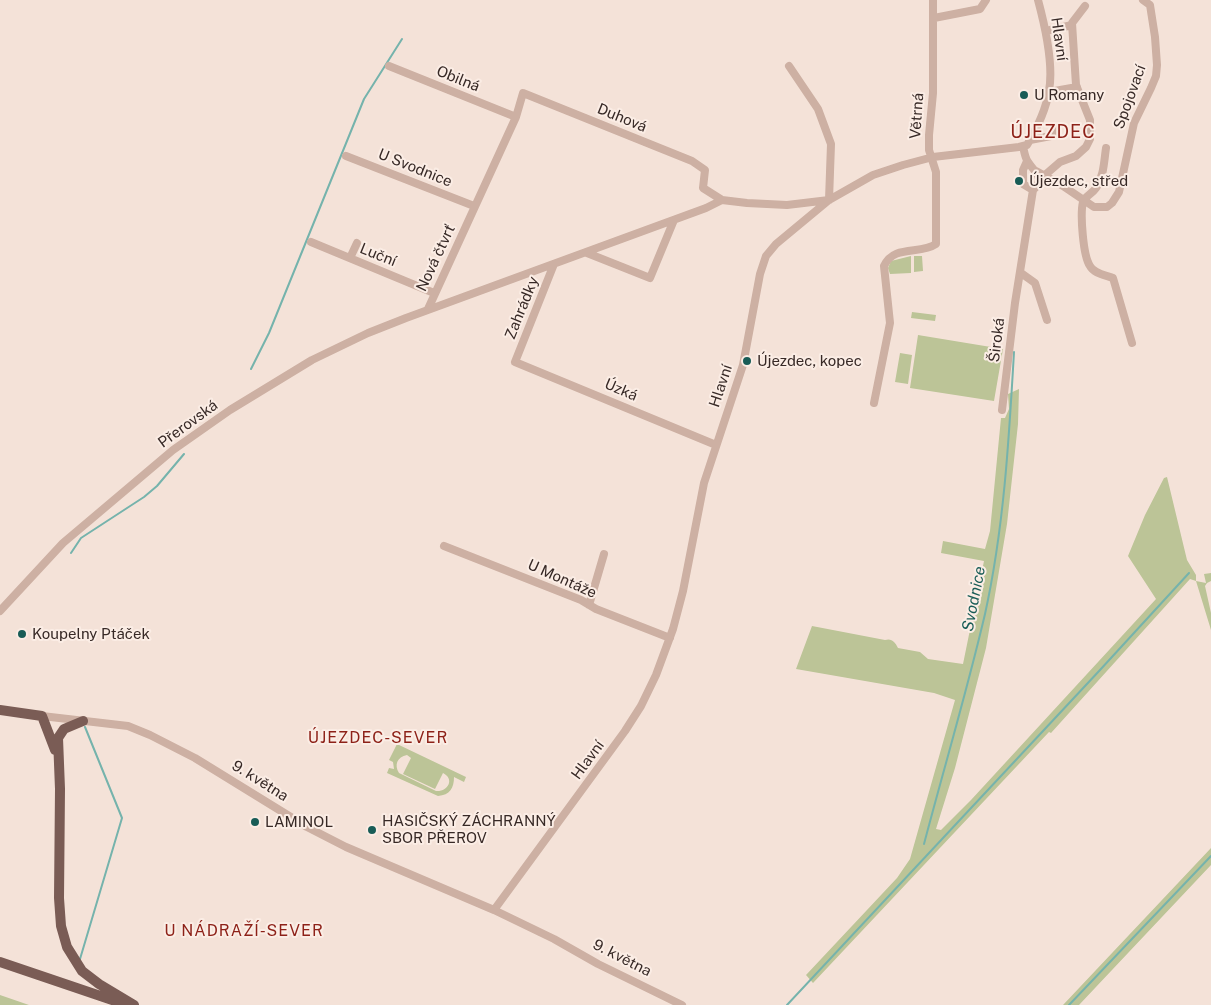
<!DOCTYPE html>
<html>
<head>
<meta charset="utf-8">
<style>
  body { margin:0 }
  canvas { display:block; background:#f4e2d8 }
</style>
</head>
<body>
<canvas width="1211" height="1005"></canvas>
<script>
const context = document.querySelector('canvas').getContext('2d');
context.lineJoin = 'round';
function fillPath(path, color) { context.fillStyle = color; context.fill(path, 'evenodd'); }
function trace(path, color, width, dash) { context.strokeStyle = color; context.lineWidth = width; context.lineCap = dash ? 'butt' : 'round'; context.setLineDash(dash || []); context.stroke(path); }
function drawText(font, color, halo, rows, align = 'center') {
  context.font = font + ' "Public Sans",sans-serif'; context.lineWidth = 4; context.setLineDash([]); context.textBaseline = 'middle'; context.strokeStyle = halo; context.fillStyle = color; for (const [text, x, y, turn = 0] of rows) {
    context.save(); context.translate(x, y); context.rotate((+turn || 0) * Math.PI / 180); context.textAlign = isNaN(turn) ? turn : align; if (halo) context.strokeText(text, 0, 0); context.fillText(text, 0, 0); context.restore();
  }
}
fillPath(new Path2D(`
  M 911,256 L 911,273 L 890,274 L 888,268 L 891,261 Z
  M 914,256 L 922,256 L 923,271 L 914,272 Z
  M 912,312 L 936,315 L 935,321 L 911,318 Z
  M 918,335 L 1003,349 L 994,401 L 910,388 Z
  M 900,353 L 912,355 L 908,384 L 895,382 Z
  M 1019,389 L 1018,424 L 1007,524 L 986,648 L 955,768 L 936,829 L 941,830 L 971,800 L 1156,599 L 1128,556 L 1145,515 L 1164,478 L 1167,477 L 1187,560 L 1196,575 L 1196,581 L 1206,583 L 1204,574 L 1211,573 L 1211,581 L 1207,583 L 1205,586 L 1211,613 L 1211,630 L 1196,581 L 1190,579 L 1051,733 L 1049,732 L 813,983 L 806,975 L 897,878 L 910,859 L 955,700 L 934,693 L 796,669 L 812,626 L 885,640 C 892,638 895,642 898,648 L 920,652 L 928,659 L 963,664 L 984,561 L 941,553 L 943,541 L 985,549 L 990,531 L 1001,418 L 1005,418 L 1009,409 L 1008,394 Z
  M 397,744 L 466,777 L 464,782 L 454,777 C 454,788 450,795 438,796 L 387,773 L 389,768 L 394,769 L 393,762 L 389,760 ZM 407,755 L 411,758 L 403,774 L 435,789 L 443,773 C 455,779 448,792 436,791 L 399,773 C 394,765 397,757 407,755 Z
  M 1211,848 L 1211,865 L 1079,1005 L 1063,1005 Z
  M 0,995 L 29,1005 L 0,1005 Z`), '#bcc497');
trace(new Path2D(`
  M 251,369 L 269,333 L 364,99 L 402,39
  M 71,553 L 81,538 L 144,497 L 157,486 L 184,454
  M 924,844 C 944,768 967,691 985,614 C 1004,528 1009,439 1014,352
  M 80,959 L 122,818 L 85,727
  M 787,1005 L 1100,670 L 1189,573
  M 1069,1005 L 1211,856`), '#75b3ac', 2);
trace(new Path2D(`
  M 934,18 L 980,9 L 986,0
  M 1046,31 L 1072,25
  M 389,66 L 516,117
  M 1049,92 L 1077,87
  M 1030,140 L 1051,136 L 1056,129
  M 1106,148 C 1104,161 1104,176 1096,188 C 1092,194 1085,196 1083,202 C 1080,214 1083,256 1090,266 C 1094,274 1106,275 1113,278 L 1132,343
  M 346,156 L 474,206
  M 1027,161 L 1023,170 L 1023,184 L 1033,190
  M 1036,171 L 1063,186 L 1094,207 L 1107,207 L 1112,203 L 1119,192 L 1134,123 L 1151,88 L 1156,76 L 1157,65 L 1155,37 L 1150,5 L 1143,0
  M 1045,175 L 1060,162 L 1076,156 L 1086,147 L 1090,139 L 1090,120 L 1076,85 L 1072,23 L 1085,6
  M 311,242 L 434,293
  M 587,253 L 650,278 L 674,220
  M 350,258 L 357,243
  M 554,264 L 515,362 L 716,445
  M 1021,273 L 1035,283 L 1047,320
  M 428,309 L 516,117 L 523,93 L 692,161 L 705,170 L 703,188 L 722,200 L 747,203 L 787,205 L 829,200 L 831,144 L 818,109 L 789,66
  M 874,403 L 890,323 L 884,266 C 894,244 920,255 936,244 L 936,172 L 929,150 L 929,135 L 933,93 L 933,0
  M 1002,410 L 1015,303 L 1033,190 C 1046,178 1035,173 1028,162 C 1025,158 1024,151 1023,146
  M 444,546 L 581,600 L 596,609 L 670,638
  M 589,605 L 604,554
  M 0,611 L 63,543 L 173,450 L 230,410 L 312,360 L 368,333 L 406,318 L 706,208 L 722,200
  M 42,716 L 128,726 L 150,735 L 195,758 L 307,827 L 346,847 L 494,910 L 554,939 L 598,964 L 682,1005
  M 494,910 L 625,731 L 641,706 L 656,675 L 673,629 L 683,591 L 704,483 L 743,365 L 760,274 L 766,256 L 776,244 L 829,200 L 873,175 L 903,165 L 933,157 L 1019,147 L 1027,145 C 1036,130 1046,109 1049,91 C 1054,64 1045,26 1038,0`), '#cdb0a3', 8);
trace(new Path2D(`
  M 0,710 L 42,716 L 55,750
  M 83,721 L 64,729 L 58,738 L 60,789 L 59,898 L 61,926 L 67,947 L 82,971 L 99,984 L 134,1005
  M 0,962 L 124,1004`), '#7a5c55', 10);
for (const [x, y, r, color] of [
  [1024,95,5,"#185c56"],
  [1019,181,5,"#185c56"],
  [747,361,5,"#185c56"],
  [22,634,5,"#185c56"],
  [255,822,5,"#185c56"],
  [372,830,5,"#185c56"]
]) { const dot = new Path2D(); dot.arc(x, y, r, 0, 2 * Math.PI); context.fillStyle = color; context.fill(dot); trace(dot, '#fbede5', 2); }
drawText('15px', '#372926', '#fbede5', [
  ["Hlavní",1059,39,82],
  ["Obilná",458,79,22],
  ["Spojovací",1130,97,-70],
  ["Větrná",917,116,-86],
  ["Duhová",622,118,22],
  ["U Svodnice",415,168,22],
  ["Luční",378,255,22],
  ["Nová čtvrť",436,258,-65],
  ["Zahrádky",522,308,-68],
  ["Široká",997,340,-83],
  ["Hlavní",721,386,-72],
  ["Úzká",621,390,23],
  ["Přerovská",188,424,-36],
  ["U Montáže",562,579,24],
  ["Hlavní",588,760,-54],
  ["9. května",260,781,32],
  ["9. května",622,958,27]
]);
drawText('15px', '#372926', '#fbede5', [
  ["U Romany",1034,95],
  ["Újezdec, střed",1029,181],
  ["Újezdec, kopec",757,361],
  ["Koupelny Ptáček",32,634],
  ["HASIČSKÝ ZÁCHRANNÝ",382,821],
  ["SBOR PŘEROV",382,838],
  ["LAMINOL",265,822]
], 'left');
drawText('italic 16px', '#185c56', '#fbede5', [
  ["Svodnice",974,599,-79]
]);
context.letterSpacing = '1px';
drawText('16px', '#8d2118', '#fbede5', [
  ["ÚJEZDEC-SEVER",378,738],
  ["U NÁDRAŽÍ-SEVER",244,931]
]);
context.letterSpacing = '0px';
context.letterSpacing = '1px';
drawText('18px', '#8d2118', '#fbede5', [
  ["ÚJEZDEC",1053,132]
]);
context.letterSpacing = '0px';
</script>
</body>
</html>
